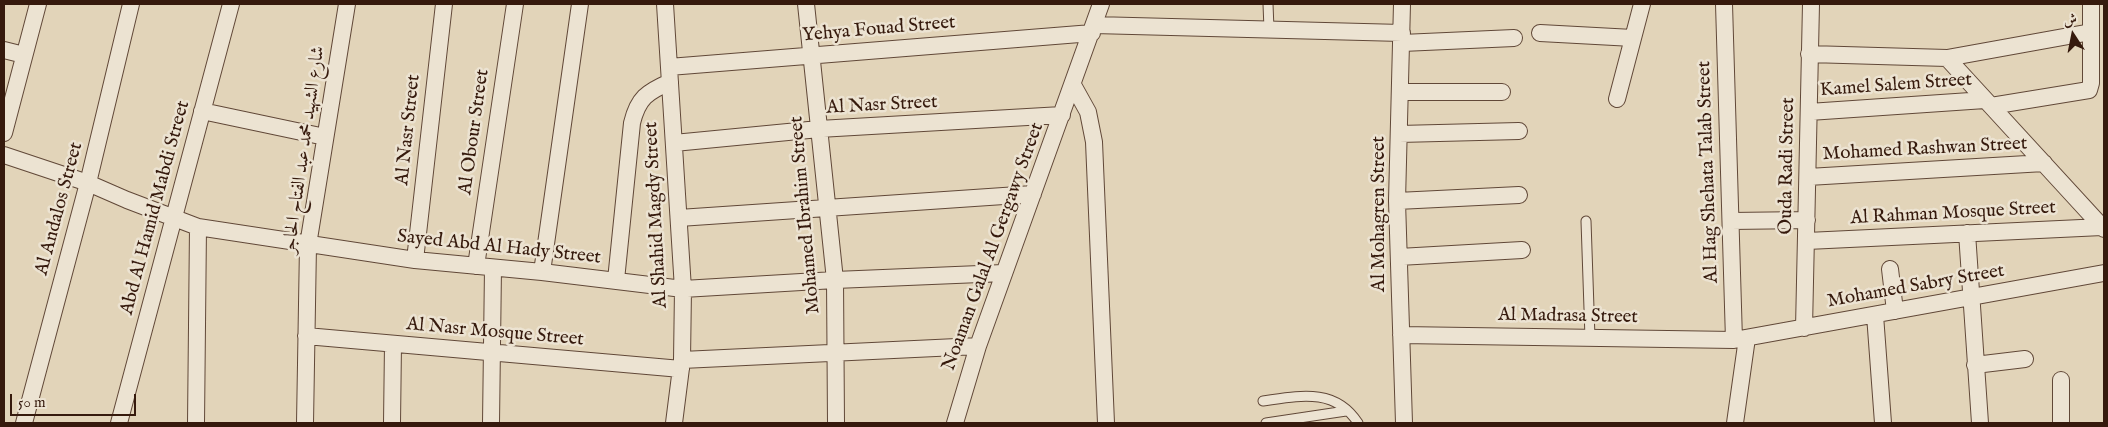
<!DOCTYPE html>
<html>
<head>
<meta charset="utf-8">
<style>
  body { margin:0 }
  #map { position:relative; width:2108px; height:427px; overflow:hidden; background:#e2d4b9; font-family:"IM FELL English",Amiri,serif }
  canvas { display:block }
  .frame { position:absolute; inset:0; border:5px solid #361a0d; pointer-events:none }
  .north { position:absolute; left:2048px; top:10px; width:50px; height:50px; -webkit-text-stroke:4px #ece3d2; paint-order:stroke; rotate:349deg; font-size:14px; font-weight:700; line-height:20px; text-align:center; color:#361a0d }
  .north::after { content:''; display:block; margin:auto; width:18px; height:22px; background:#361a0d; clip-path:polygon(50% 0,100% 100%,50% 72%,0 100%) }
  .scale { position:absolute; left:10px; top:394px; width:126px; height:22px; box-sizing:border-box; border:2px solid #361a0d; border-top:0; padding-left:6px; font-size:15px; line-height:18px; white-space:nowrap; color:#361a0d; -webkit-text-stroke:4px #ece3d2; paint-order:stroke }
</style>
</head>
<body>
<div id="map">
<canvas width="2108" height="427"></canvas>
<div class="frame"></div>
<div class="north">ش</div>
<div class="scale">50 m</div>
</div>
<script>
const context = document.querySelector('canvas').getContext('2d');
context.lineJoin = 'round';
function trace(path, color, width, dash) { context.strokeStyle = color; context.lineWidth = width; context.lineCap = dash ? 'butt' : 'round'; context.setLineDash(dash || []); context.stroke(path); }
function drawText(font, color, halo, rows, align = 'center') {
  context.font = font + ' "IM FELL English",Amiri,serif'; context.lineWidth = 5; context.setLineDash([]); context.textBaseline = 'middle'; context.strokeStyle = halo; context.fillStyle = color; for (const [text, x, y, turn = 0] of rows) {
    context.save(); context.translate(x, y); context.rotate((+turn || 0) * Math.PI / 180); context.textAlign = isNaN(turn) ? turn : align; if (halo) context.strokeText(text, 0, 0); context.fillText(text, 0, 0); context.restore();
  }
}
const lane = new Path2D(`
  M 1268,4 L 1269,29
  M 1586,221 L 1590,338
  M 1263,401 C 1298,396 1335,387 1358,423
  M 1266,423 L 1346,411`);
const street = new Path2D(`
  M 665,4 L 683,289 L 682,360 L 674,423
  M 806,4 L 835,280 L 836,423
  M 1402,4 L 1397,201 L 1404,423
  M 1724,4 L 1734,340
  M 1094,25 L 1402,33
  M 1540,33 L 1633,38
  M 1402,43 L 1514,38
  M 4,50 L 24,55
  M 1809,54 L 1947,58 L 2091,32
  M 1947,58 L 2104,229
  M 669,67 L 1092,33
  M 1073,85 L 1088,112 L 1094,142 L 1106,423
  M 1400,92 L 1502,92
  M 1617,99 L 1642,4
  M 1991,106 L 2089,90 L 2091,83 L 2091,4
  M 202,111 L 325,137
  M 1809,112 L 1985,100
  M 4,133 L 38,4
  M 1399,134 L 1519,131
  M 674,143 L 819,129 L 1062,115
  M 4,155 L 88,183 L 127,200 L 198,227 L 415,260 L 542,272 L 683,289 L 835,280 L 1004,273
  M 1808,177 L 2044,163
  M 1397,201 L 1519,195
  M 679,218 L 1033,194
  M 1731,221 L 1807,220
  M 1967,233 L 1980,423
  M 1807,241 L 2102,227
  M 1399,257 L 1522,250
  M 415,260 L 444,4
  M 476,266 L 515,4
  M 1890,269 L 1895,311
  M 542,272 L 580,4
  M 616,280 L 632,123 C 638,98 647,92 670,82
  M 1875,315 L 1883,423
  M 1804,328 L 1811,4
  M 1401,335 L 1734,340 L 2104,273
  M 306,336 L 681,369
  M 682,360 L 978,346
  M 1975,365 L 2025,359
  M 2061,380 L 2061,423
  M 24,423 L 88,183 L 131,4
  M 119,423 L 231,4
  M 196,423 L 198,227
  M 305,423 L 308,245 L 347,4
  M 392,423 L 393,344
  M 491,423 L 493,268
  M 955,423 L 978,346 L 1101,4
  M 1735,423 L 1747,338`);
trace(lane, '#614838', 11);
trace(street, '#614838', 18);
trace(lane, '#ece3d2', 9);
trace(street, '#ece3d2', 16);
drawText('19px', '#361a0d', '#ece3d2', [
  ["Yehya Fouad Street",879,30,-5],
  ["Kamel Salem Street",1896,86,-4],
  ["Al Nasr Street",882,106,-3],
  ["Al Nasr Street",409,130,-84],
  ["Al Obour Street",475,132,-82],
  ["شارع الشهيد محمد عبد الفتاح الحاجر",305,150,-82],
  ["Mohamed Rashwan Street",1925,150,-3],
  ["Ouda Radi Street",1788,166,-89],
  ["Al Hag Shehata Talab Street",1709,172,-92],
  ["Abd Al Hamid Mabdi Street",156,208,-75],
  ["Al Andalos Street",60,209,-75],
  ["Al Mohagren Street",1380,214,-90],
  ["Al Rahman Mosque Street",1953,214,-3],
  ["Al Shahid Magdy Street",657,215,-93],
  ["Mohamed Ibrahim Street",806,215,-95],
  ["Noaman Galal Al Gergawy Street",994,247,-70],
  ["Sayed Abd Al Hady Street",499,248,6],
  ["Mohamed Sabry Street",1916,287,-10],
  ["Al Madrasa Street",1568,317,1],
  ["Al Nasr Mosque Street",495,333,5]
]);
</script>
</body>
</html>
